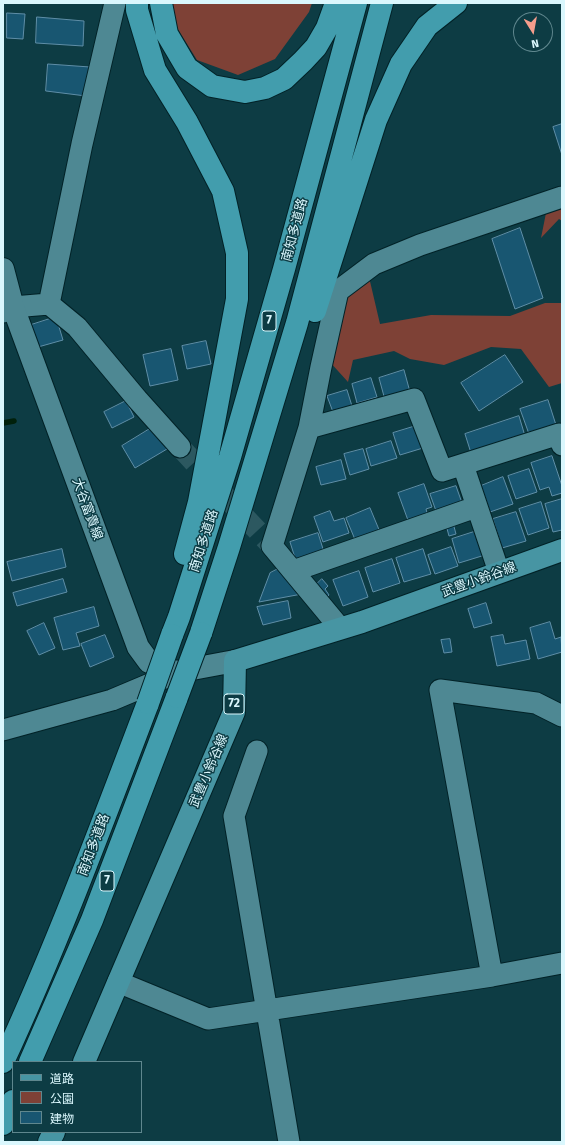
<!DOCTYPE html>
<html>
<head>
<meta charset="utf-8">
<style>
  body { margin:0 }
  #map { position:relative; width:565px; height:1145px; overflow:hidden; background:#0d3c44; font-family:"Fira Sans","Noto Sans JP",sans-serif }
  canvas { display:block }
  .frame { position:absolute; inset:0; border:4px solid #daf7fd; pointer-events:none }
  .legend { position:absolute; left:12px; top:1061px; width:130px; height:72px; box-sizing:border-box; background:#0d3c44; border:1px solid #5f878e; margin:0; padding:5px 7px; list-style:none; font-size:12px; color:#daf7fd }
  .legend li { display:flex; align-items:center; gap:8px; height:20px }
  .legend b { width:20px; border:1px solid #5f878e }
  .north { position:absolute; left:513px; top:12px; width:40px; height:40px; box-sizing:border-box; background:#0d3c44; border:1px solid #5f878e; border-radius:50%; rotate:169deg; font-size:11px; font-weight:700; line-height:16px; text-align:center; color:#daf7fd }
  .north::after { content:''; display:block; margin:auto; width:14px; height:18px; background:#f49d8c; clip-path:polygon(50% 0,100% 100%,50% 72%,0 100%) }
</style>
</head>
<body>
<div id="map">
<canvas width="565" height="1145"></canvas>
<div class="frame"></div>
<ul class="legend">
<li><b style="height:5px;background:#4795a3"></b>道路</li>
<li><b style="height:11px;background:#7e4136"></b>公園</li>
<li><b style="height:11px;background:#185671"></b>建物</li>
</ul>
<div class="north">N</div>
</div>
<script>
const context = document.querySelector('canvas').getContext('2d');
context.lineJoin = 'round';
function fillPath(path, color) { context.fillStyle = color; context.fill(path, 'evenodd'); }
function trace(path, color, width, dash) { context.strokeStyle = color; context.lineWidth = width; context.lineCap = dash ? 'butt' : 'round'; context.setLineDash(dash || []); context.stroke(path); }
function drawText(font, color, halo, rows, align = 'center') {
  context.font = font + ' "Fira Sans","Noto Sans JP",sans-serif'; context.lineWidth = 3; context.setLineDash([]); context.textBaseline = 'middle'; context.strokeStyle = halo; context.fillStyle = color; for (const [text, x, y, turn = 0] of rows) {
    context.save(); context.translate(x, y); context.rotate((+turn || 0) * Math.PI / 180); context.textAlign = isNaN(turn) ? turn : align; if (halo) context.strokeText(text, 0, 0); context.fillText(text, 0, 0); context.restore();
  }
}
fillPath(new Path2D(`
  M 171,3 L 312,3 L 309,12 L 275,59 L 238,75 L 197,60 L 171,18 Z
  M 562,204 L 562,221 L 559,219 L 541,238 L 546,213 Z
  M 369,277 L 380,324 L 431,315 L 510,316 L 545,303 L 562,303 L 562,383 L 549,387 L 521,349 L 491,347 L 444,365 L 410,359 L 394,351 L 353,360 L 348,382 L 329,361 L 344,295 Z`), '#7e4136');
trace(new Path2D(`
  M 3,423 L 14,421`), '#00200b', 5.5);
const building = new Path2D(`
  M 7,13 L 25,14 L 23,39 L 7,38 Z
  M 37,17 L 84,21 L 83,46 L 36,43 Z
  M 48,64 L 90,67 L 86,96 L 46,91 Z
  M 562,124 L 562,155 L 553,127 Z
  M 520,228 L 543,298 L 515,309 L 492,239 Z
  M 56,317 L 63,340 L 38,347 L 31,325 Z
  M 206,341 L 211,364 L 187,369 L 182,346 Z
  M 171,349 L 178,380 L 150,386 L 143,355 Z
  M 505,355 L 523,382 L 479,411 L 461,383 Z
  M 404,370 L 410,392 L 385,400 L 379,378 Z
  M 371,378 L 377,397 L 357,403 L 352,384 Z
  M 347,390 L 352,406 L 333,412 L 327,396 Z
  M 548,400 L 556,425 L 529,434 L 520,409 Z
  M 126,401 L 134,417 L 112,428 L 104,412 Z
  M 519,416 L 525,436 L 471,453 L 465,434 Z
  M 416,426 L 423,448 L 400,455 L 393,433 Z
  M 153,427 L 167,449 L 135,468 L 122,446 Z
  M 391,441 L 397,458 L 371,466 L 366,449 Z
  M 363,449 L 369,469 L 350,475 L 344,454 Z
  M 552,456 L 562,486 L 562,493 L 552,496 L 549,487 L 540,490 L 531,463 Z
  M 341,460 L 346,479 L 321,485 L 316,467 Z
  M 529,469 L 537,492 L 516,499 L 508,476 Z
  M 503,477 L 513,504 L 490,512 L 481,486 Z
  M 424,484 L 432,507 L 426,509 L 428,517 L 409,523 L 398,493 Z
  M 456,486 L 462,503 L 436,511 L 430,494 Z
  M 562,499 L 562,530 L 553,532 L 545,504 Z
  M 541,502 L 549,528 L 528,535 L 519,509 Z
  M 370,508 L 380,532 L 356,542 L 346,518 Z
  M 330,511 L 334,521 L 344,518 L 349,533 L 323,542 L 314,517 Z
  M 516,512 L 526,541 L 502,548 L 493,519 Z
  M 453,523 L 456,534 L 449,536 L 446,525 Z
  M 477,531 L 485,555 L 459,563 L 452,539 Z
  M 318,533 L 324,552 L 296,561 L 290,542 Z
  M 451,547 L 458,566 L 435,574 L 428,555 Z
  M 62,549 L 66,567 L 12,581 L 7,562 Z
  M 423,549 L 431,574 L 404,582 L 396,558 Z
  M 392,559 L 400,583 L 373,592 L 365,568 Z
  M 280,568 L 302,594 L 259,602 L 270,573 Z
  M 359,571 L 368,597 L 343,606 L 333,580 Z
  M 63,579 L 67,592 L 17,606 L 13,593 Z
  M 322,579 L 328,586 L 325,589 L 329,595 L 326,598 L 315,586 Z
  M 288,601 L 291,618 L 263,625 L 257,607 Z
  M 486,603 L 492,623 L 474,628 L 468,609 Z
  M 94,607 L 99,626 L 76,633 L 80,646 L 63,650 L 54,618 Z
  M 550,622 L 555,639 L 561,637 L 562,652 L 538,659 L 530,628 Z
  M 44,623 L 55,648 L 39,655 L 27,631 Z
  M 105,635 L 114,657 L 90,667 L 81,644 Z
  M 503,635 L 505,644 L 526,640 L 530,659 L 497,666 L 491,637 Z
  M 450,639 L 452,652 L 444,653 L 441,640 Z`);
fillPath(building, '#185671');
trace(building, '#5f8ea7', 1);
trace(new Path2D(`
  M 180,447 L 236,508 L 272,546`), '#2c5860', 21, [21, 10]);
const street = new Path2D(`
  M 115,3 L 82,144 L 49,304 L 77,327 L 137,399 L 180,447
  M 3,312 L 13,307 L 49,304
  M 309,428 L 414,399 L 442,471 L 559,434 L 562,445
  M 463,465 L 499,572
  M 293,571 L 476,507
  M 340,628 L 272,546 L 309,428 L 321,367 L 338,291 L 374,264 L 420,245 L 562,197
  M 3,730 L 112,700 L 169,676
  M 257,751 L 234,816 L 289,1142
  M 492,976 L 440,690 L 536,703 L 562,716
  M 118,982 L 208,1019 L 492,976 L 562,963`);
const secondary = new Path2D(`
  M 3,269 L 13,307 L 138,647 L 149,662 L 176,672 L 235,661`);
const primary = new Path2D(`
  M 84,1062 L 234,712 L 235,661 L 362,622 L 562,550
  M 49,1142 L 54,1132`);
const highway = new Path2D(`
  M 137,3 L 137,10 L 155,70 L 187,122 L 223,191 L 237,253 L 237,299 L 199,502 L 185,554
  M 161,3 L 167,34 L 187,68 L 212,86 L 245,92 L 265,88 L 284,79 L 303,61 L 316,47 L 327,28 L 336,3
  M 315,311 L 376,120 L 401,64 L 427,26 L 456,3
  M 201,633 L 229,547 L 297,323 L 382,3
  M 172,635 L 179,617 L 230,457 L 284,269 L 356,3
  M 3,1062 C 57,945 102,824 148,703
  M 30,1062 L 92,920 L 177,697
  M 3,1124 L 13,1101`);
trace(street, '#022227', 23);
trace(secondary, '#022227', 24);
trace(primary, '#022227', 24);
trace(highway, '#022227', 24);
trace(street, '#4e8893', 21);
trace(secondary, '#4e8893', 22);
trace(primary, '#4795a3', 22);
trace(highway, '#429dad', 22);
const highwayBridge = new Path2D(`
  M 177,697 L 201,633
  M 148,703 L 172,635`);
trace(highwayBridge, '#022227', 24, []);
trace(highwayBridge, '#429dad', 22);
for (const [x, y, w] of [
  [269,321,14],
  [234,704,20],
  [107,881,14]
]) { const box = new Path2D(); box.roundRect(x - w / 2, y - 10, w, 20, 3); context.fillStyle = '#0d3c44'; context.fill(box); trace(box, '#daf7fd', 1); }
drawText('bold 12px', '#daf7fd', null, [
  ["7",269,321],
  ["72",234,704],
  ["7",107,881]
]);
drawText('13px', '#daf7fd', '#0d3c44', [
  ["南知多道路",295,230,-75],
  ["大谷富貴線",87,509,70],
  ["南知多道路",204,541,-72],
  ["武豊小鈴谷線",479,580,-20],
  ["武豊小鈴谷線",209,771,-67],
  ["南知多道路",94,845,-69]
]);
</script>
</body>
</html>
